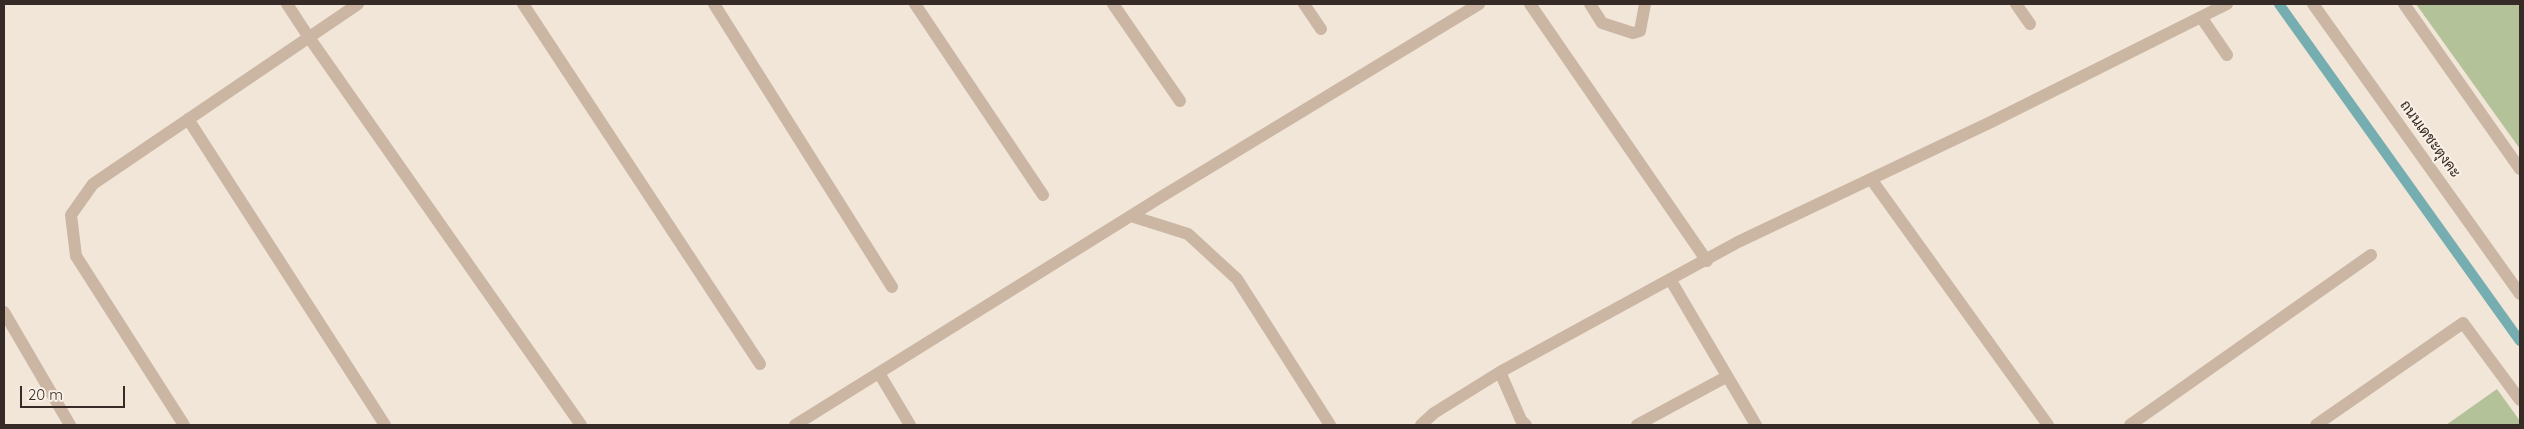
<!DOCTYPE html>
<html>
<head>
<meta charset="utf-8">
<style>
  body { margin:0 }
  #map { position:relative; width:2524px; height:429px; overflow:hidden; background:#f2e6d8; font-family:Quicksand,sans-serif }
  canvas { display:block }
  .frame { position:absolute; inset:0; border:5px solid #362b26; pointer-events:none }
  .scale { position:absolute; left:20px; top:386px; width:105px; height:22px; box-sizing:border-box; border:2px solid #362b26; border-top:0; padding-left:6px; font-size:15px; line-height:18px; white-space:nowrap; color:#362b26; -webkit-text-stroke:4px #faf0e5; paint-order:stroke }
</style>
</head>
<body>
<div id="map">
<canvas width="2524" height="429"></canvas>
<div class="frame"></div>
<div class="scale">20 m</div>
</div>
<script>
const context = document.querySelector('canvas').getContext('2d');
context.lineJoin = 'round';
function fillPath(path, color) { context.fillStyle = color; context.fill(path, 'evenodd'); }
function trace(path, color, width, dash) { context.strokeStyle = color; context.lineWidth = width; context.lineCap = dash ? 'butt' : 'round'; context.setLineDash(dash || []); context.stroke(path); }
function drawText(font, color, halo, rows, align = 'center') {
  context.font = font + ' Quicksand,Sarabun,sans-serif'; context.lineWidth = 4; context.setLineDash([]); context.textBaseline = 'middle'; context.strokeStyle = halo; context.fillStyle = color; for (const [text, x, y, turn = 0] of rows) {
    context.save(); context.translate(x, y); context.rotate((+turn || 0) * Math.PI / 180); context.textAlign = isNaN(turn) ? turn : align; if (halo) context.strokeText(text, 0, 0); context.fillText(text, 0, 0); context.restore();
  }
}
fillPath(new Path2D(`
  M 2416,4 L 2520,4 L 2520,149 Z
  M 2497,389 L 2520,421 L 2520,425 L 2446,425 Z`), '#b3c298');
trace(new Path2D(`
  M 2279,4 L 2520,341`), '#76adb0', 10);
trace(new Path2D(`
  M 287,4 L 308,36 L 581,425
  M 523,4 L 760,364
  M 714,4 L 892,287
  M 915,4 L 1043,195
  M 1113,4 L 1180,101
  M 1304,4 L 1321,29
  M 1530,4 L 1707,261
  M 1590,4 L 1602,23 L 1633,33 L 1640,31 L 1645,4
  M 2016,4 L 2030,24
  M 2313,4 L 2520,294
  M 2404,4 L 2520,169
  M 2201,17 L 2227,55
  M 188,119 L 385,425
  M 1871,179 L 2048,425
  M 1131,216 L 1188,234 L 1237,279 L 1330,425
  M 1670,279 L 1756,425
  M 4,312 L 70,425
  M 1500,372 L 1521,420 L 1526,425
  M 879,373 L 910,425
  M 184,425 L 76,256 L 71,215 L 93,184 L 358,4
  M 795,425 L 1161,197 L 1479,4
  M 1421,425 L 1434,413 L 1500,372 L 1738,242 L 1991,122 L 2227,4
  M 1637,425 L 1726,377
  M 2130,425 L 2371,255
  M 2316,425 L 2463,323 L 2520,400`), '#cbb6a4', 12);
drawText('15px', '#362b26', '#faf0e5', [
  ["ถนนเดชะตุงคะ",2430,139,54]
]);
</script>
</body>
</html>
